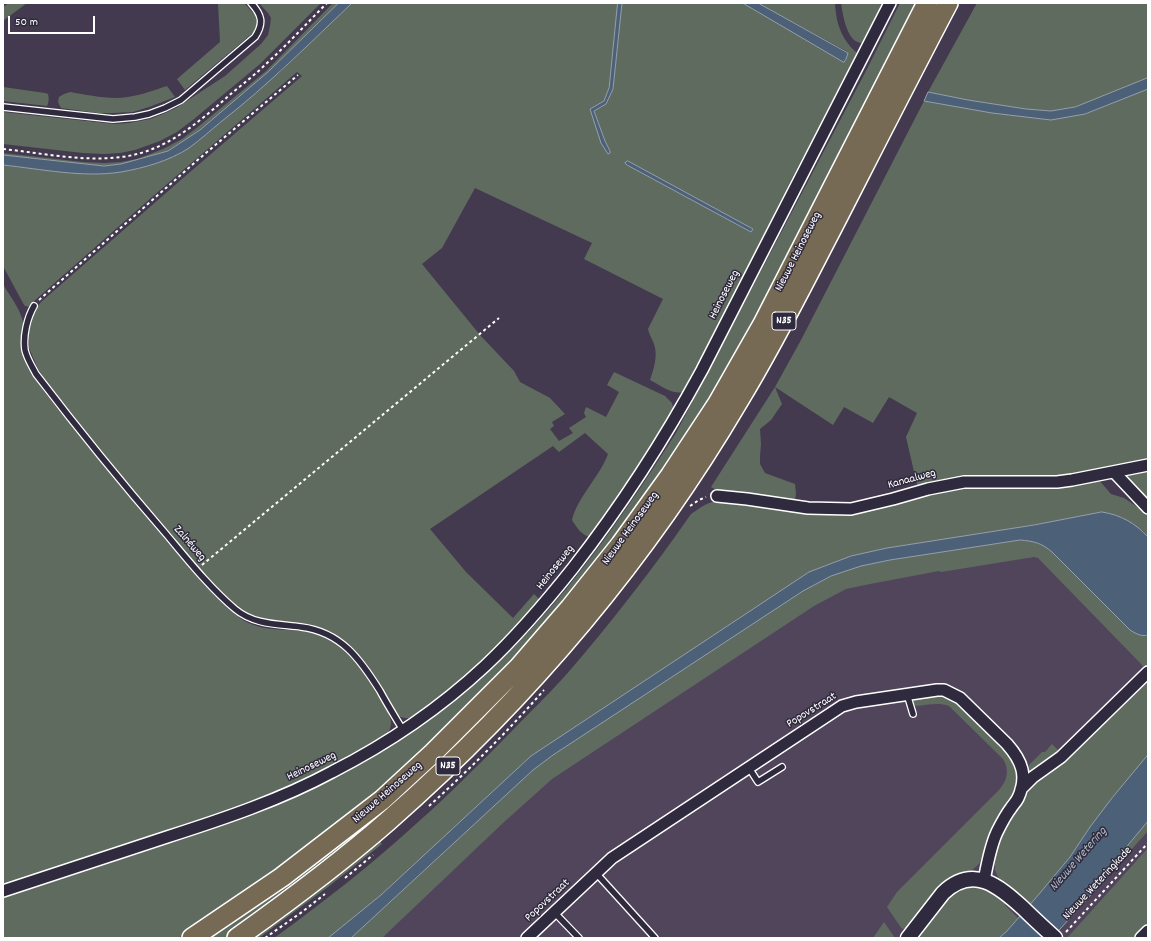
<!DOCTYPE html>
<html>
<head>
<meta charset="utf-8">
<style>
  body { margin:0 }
  #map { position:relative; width:1151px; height:941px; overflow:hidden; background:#433a4f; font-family:Dekko,sans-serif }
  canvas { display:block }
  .frame { position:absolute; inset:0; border:4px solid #fff; pointer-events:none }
  .scale { position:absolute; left:8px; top:16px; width:87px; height:18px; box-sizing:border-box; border:2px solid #fff; border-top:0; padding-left:5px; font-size:12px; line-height:14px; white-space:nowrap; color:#fff; -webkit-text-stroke:3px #2f2a3d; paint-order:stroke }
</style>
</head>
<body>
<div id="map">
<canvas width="1151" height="941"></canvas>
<div class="frame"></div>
<div class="scale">50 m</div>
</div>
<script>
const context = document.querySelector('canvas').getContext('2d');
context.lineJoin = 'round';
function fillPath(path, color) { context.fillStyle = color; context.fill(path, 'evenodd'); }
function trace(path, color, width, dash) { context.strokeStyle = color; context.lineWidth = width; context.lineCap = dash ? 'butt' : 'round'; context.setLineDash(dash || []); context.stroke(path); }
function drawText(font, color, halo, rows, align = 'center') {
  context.font = font + ' Dekko,sans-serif'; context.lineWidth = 3; context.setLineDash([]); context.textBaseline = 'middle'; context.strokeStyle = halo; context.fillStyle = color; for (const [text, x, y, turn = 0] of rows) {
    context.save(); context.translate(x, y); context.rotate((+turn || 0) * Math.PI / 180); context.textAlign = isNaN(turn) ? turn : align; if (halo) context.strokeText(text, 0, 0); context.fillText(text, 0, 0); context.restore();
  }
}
fillPath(new Path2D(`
  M 1037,550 L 1148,665 L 1148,938 L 371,938 L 590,744 L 833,589 Z`), '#51455c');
fillPath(new Path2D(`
  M 9,3 L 27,3 L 3,21 L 3,7 Z
  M 218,3 L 244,3 L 257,17 L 257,24 L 254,32 L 185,90 L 177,79 L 220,42 Z
  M 259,3 L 321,3 L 260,64 L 194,119 L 177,132 L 160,141 L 135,150 L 120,153 L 104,154 L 83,153 L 3,144 L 3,112 L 115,124 L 129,123 L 150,119 L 163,114 L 176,108 L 225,76 L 261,44 L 268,35 L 270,26 L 271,18 L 268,13 Z
  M 333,3 L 339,3 L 268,72 L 200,130 L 168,151 L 121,164 L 104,166 L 3,155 L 3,153 L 83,162 L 104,163 L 121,162 L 137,159 L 163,149 L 182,139 L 199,126 L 266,71 Z
  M 352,3 L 618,3 L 609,88 L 604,101 L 590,109 L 604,148 L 610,151 L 605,141 L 594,111 L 606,104 L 613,89 L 622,3 L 743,3 L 844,62 L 846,59 L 848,52 L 758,3 L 835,3 C 836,23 841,39 857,53 L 809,146 L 793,176 L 730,303 L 684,392 C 672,395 660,385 650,380 C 654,368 658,356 654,344 C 652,339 649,334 648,329 L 663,299 L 584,259 L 592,243 L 475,188 L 442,248 L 422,264 L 480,335 L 514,371 L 520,382 L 550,398 L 565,414 L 552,422 L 554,426 L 550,429 L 559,441 L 573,433 L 569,428 L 586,417 L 584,413 L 586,407 L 606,417 L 619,392 L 607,385 L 614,372 L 665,396 L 672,403 L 674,412 L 642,464 L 589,537 C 581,534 577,528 572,520 C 578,496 599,478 608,454 L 585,433 L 559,452 L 553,446 L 430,529 L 466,572 L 513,618 L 534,594 L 538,598 L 540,603 L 524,621 L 467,677 L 414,718 C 407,718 403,719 397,715 C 382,690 366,656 342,639 C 331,632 318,626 305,624 C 287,621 268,622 251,615 C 231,607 209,580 195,564 L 64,408 L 38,369 L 29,348 L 29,328 L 32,318 L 36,309 L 41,302 L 190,172 L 302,76 L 297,72 L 152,197 L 33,302 L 31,307 L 25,306 L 23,303 L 3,266 L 3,165 L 79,173 L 94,173 L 119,172 L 140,168 L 164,160 L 281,71 ZM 628,161 L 753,229 L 751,232 L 627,165 Z
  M 841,3 L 884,3 L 864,43 C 847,45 843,15 841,3 Z
  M 900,3 L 921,3 L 762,308 L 709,402 L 606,552 L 500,677 L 379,795 L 222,911 L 178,938 L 3,938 L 3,898 C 38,887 73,875 108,864 C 195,835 288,807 368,760 C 393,745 417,727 441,709 C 462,693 484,677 503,658 C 571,592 625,513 676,433 L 867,69 Z
  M 977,3 L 1148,3 L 1148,78 L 1075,107 L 1051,111 L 1026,109 L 968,100 L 928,92 Z
  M 167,86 L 175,97 L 149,107 L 133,112 L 113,113 L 97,113 L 61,108 L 58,102 L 59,97 L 64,94 L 70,92 C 89,95 109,100 128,97 C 142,95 154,90 167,86 Z
  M 3,87 L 45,93 L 48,94 C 49,98 49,102 47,106 L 3,101 Z
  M 1148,89 L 1148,462 L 1088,476 L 918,489 L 906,437 L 917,413 L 889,397 L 873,423 L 844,407 L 833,425 L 775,387 L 782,404 L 771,420 L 760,429 L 761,444 L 760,456 L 760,464 L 765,473 L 795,484 L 796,494 L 795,501 L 721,493 L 711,487 L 775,387 L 801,340 L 924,101 L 992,113 L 1085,114 Z
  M 3,284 C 9,295 22,311 23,323 C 24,329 22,334 22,339 C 22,350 24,360 30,370 C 44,394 64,416 82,438 C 108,470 135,503 162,534 C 179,554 197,574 215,594 C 223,602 231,611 240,618 C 264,635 292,626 317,634 C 328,637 337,643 345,650 C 356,660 390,707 391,722 C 391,729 388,734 383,738 L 289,789 L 218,816 L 3,887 Z
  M 1148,468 L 1148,502 L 1126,478 L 1126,475 Z
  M 1098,479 L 1111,494 L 1124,498 L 1148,514 L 1148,537 L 1143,531 L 1102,512 L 1034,525 L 887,548 L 851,556 L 809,572 L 531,756 L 381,895 L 328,938 L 274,938 C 324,902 372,864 417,823 C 448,796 477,766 506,737 C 526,716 546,697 565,676 C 610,624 652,570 691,514 C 700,508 708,501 720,501 L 804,512 L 966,484 Z
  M 1020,540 L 1031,541 L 1047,547 L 1145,636 L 1148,635 L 1148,668 L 1060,753 L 1034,771 L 1029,773 L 1029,765 L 1042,752 L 1045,752 L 1052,744 L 1059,751 L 1145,668 L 1038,558 L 1034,557 L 941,572 L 939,571 L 870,584 L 846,589 L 814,606 L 552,779 L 503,823 L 382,938 L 351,938 L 533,770 L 553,755 L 803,591 L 831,576 L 861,566 L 890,560 Z
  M 1148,678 L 1148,755 L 1112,798 L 1090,827 L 1070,857 L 1029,906 L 998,877 L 995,870 L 995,863 L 996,853 L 1003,834 L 1036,780 Z
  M 938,696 L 951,699 L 956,703 L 1010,757 C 1017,767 1018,777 1016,789 L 990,831 L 984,852 L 979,864 L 972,870 L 966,873 L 909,926 L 906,928 L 902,929 L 887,907 L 897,892 L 999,790 C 1007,781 1010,770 1003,759 L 949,706 C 939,702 926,705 916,706 L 913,703 L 914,700 Z
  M 1148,821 L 1148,831 L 1097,888 L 1104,874 Z
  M 350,835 L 354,839 L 238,929 L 226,938 L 210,938 L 243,914 L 261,903 Z
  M 378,839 L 382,844 L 328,887 L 259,938 L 248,938 Z
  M 1148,848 L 1148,922 L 1134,938 L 1067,938 Z
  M 974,887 L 988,889 L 1007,902 L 1005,905 L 1018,918 L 1007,931 L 999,938 L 915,938 L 947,898 L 960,890 Z
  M 884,922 L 895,938 L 873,938 Z`), '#606b60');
const water = new Path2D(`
  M 339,3 L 352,3 C 309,44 268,85 222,121 C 211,130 200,140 189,148 C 169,161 144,168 121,172 C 83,178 41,169 3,165 L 3,155 L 104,166 L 121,164 L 168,151 L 200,130 L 268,72 Z
  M 618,3 L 622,3 L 613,89 L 606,104 L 594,111 L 605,141 L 610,151 L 610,153 L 608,154 L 601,143 L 590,109 L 604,101 L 609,88 Z
  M 743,3 L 758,3 L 848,53 L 846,59 L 844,62 Z
  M 1148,78 L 1148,89 L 1085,114 L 1051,120 L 992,113 L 924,101 L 928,92 L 968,100 L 1026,109 L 1051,111 L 1075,107 Z
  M 628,161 L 753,229 L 751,232 L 627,165 L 625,163 Z
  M 1102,512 C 1121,515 1135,523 1148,537 L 1148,635 C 1141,637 1135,633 1130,630 L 1052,552 C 1042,543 1033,541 1020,540 L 890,560 L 861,566 L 831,576 L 803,591 L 553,755 L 533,770 L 351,938 L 328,938 L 381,895 L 531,756 L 809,572 L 851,556 L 887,548 L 1034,525 Z
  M 1148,755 L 1148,821 L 1104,874 L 1097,888 L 1052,938 L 999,938 L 1007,931 L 1040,893 L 1070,857 L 1090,827 L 1112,798 Z`);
fillPath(water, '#4c6077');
trace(water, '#94a0ad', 1);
const service = new Path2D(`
  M 3,107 L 113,119 L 135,117 L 149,114 L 165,108 L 181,100 L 255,37 C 264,23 262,15 251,3
  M 34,306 C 27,318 23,336 25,350 C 27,359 32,366 36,374 C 78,429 121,482 166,534 C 187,559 210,588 235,609 C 254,625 278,624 301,627 C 341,632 360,659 380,691 C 387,704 395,717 403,730
  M 907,694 L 913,714
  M 749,768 L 758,782 L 782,767
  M 596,873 L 655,938
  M 554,912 L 579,938`);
const minor = new Path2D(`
  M 1114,472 L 1148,508
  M 717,496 L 747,499 L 808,508 L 851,509 L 893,499 L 928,489 L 964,482 L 1057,482 L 1072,480 L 1148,465
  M 1021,789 L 1033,777 L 1061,757 L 1148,672
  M 3,891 C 58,873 113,855 167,837 C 223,819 280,800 332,772 C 387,744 440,708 485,666 C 517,636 546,602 573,568 C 622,505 664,440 702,370 L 890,3
  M 527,938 L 612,858 L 842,706 L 856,702 L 937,690 L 944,690 L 960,698 L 1007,744 C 1022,761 1028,776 1018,798 C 1016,802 1013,805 1011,808 C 1005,816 1001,824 997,832 C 990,847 987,865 984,881
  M 1141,938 L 1148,931`);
const tertiary = new Path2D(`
  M 908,938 L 943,893 C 973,864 999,886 1023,908 C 1033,918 1044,928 1055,938`);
const trunk = new Path2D(`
  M 192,938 L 282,877 L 382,800 L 433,753 L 519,667 L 570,608 L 621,544 L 670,476 L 718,403 L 763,324 L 927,3
  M 237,938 C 289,901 340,863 388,821 C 526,700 646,558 739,400 C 772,346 801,288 830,232 C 869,156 908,79 948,3`);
trace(service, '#fff', 8);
trace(minor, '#fff', 14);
trace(tertiary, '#fff', 17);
trace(trunk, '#fff', 22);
trace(new Path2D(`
  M 3,149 C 42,153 82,162 121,157 C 166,152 200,121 232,93 C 244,83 256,74 267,63 C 288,44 307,23 327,3
  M 39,300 L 200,158 L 298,75
  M 690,506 L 699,500 L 706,497
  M 202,565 L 499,318
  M 429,806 C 469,770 508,731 544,690
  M 345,878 L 373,855
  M 1066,932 L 1148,843
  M 265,938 L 302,912 L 325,894`), '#fff', 2, [3, 3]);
trace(service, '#2f2a3d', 5.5);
trace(minor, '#2f2a3d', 11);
trace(tertiary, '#2f2a3d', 14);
trace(trunk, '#776a54', 19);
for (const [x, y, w] of [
  [784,321,24],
  [448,766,24]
]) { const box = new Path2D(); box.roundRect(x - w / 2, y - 9, w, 18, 3); context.fillStyle = '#2f2a3d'; context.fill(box); trace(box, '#fff', 1); }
drawText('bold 11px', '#fff', null, [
  ["N35",784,321],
  ["N35",448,766]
]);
drawText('12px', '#fff', '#2f2a3d', [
  ["Nieuwe Heinoseweg",799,252,-63],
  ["Heinoseweg",725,295,-63],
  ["Kanaalweg",912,480,-15],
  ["Nieuwe Heinoseweg",631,529,-54],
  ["Zalnéweg",189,544,49],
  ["Heinoseweg",556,568,-52],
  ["Popovstraat",812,711,-32],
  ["Heinoseweg",312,767,-26],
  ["Nieuwe Heinoseweg",388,793,-41],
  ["Nieuwe Weteringkade",1098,884,-47],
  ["Popovstraat",548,901,-43]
]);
drawText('italic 13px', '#aeb7c2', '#2f2a3d', [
  ["Nieuwe Wetering",1079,860,-49]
]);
</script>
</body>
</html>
